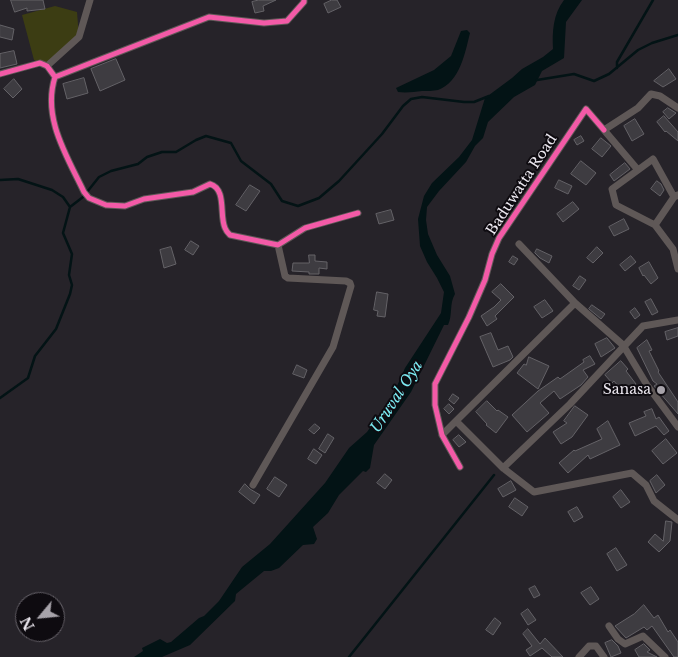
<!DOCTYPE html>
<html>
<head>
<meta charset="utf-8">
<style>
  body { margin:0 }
  #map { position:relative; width:678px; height:657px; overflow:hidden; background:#262329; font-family:"Libre Baskerville",serif }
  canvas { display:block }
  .north { position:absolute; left:15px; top:592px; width:50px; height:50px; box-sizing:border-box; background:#0e0b10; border:1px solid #67636a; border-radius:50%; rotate:242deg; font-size:14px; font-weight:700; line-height:20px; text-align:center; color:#ece8f0 }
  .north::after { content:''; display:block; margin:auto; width:18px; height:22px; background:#a7a3aa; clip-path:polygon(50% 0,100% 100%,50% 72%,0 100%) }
</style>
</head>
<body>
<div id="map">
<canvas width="678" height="657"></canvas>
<div class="north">N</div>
</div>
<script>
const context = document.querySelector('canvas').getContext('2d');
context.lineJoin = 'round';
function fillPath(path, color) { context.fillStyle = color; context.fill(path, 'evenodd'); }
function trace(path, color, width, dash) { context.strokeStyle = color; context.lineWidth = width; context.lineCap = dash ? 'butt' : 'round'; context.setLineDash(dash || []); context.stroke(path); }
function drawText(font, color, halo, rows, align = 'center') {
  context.font = font + ' "Libre Baskerville",serif'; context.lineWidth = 4; context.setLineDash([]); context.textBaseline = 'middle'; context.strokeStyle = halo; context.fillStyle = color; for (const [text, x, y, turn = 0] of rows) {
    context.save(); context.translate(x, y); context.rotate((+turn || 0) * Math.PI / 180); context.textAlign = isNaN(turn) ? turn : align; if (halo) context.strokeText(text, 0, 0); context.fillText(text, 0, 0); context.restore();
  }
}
fillPath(new Path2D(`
  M 55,6 L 77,12 L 79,37 L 47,66 L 34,60 L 22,15 Z`), '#3c3d13');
fillPath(new Path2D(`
  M 564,0 L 582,0 L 566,22 L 564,58 L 542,71 L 535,85 L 514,97 L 488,122 L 483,138 L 475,146 L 466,162 L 439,191 L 427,207 L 426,220 L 428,234 L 437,255 L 450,276 L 455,294 C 449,304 453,314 448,325 L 444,325 L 411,392 L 374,445 L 370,468 L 366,472 L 363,471 L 339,495 L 328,513 L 313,527 L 317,539 L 314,544 L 303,545 L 279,568 L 271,571 L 264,571 L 236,594 L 235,601 L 190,645 L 162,657 L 134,657 L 143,651 L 142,648 L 160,639 L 167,643 L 171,642 L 199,618 L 204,616 L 219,601 L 242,567 L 270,544 L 325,483 L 349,448 L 367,432 L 393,395 L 405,368 L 441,313 L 444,292 L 437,278 L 427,262 L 420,246 L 418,219 L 424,196 L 432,183 L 459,157 L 472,140 L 485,98 L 512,78 L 522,69 L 543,57 L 553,49 C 552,32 553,14 564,0 Z
  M 467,30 L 470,33 C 465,53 460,82 438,90 C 433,91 427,91 422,91 C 414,92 406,93 398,92 L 396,88 L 434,70 L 451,56 L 461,31 Z`), '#031315');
trace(new Path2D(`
  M 617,68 L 617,62 L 653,0
  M 537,80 L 574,74 L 594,81 L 609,74 L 638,50 L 652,43 L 678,35
  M 0,180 L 18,179 L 52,190 L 63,197 L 70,207 L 83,197 L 99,177 L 111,171 L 138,164 L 147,157 L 162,152 L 176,152 L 196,140 L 206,136 L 231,143 L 241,161 L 271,184 L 282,201 L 298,206 L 319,198 L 339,181 L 382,134 L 403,106 L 411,99 L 422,97 L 464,102 L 474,102 L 489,96
  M 0,398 L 28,378 L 35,356 L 56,329 L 70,294 L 72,285 L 69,275 L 72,254 L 63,233 L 70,207
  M 349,657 L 494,475`), '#031315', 2.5);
const building = new Path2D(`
  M 11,0 L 43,0 L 45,9 L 27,11 L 27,8 L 15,12 Z
  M 259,0 L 276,0 L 263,6 L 264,11 L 255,13 L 252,2 Z
  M 332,0 L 337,0 L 341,7 L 328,13 L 324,4 Z
  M 0,25 L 14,29 L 12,40 L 0,37 Z
  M 14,51 L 17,64 L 0,68 L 0,54 Z
  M 116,59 L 125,80 L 100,91 L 91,69 Z
  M 669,69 L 676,79 L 663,87 L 654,81 Z
  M 84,78 L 88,93 L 67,99 L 63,84 Z
  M 14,79 L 22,89 L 13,98 L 4,89 Z
  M 668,108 L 676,113 L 669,119 L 663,112 Z
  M 664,116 L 678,132 L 678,141 L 666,131 L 665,132 L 657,122 Z
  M 635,119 L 644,134 L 632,141 L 624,126 Z
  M 581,136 L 584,141 L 577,145 L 574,140 Z
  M 601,138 L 611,146 L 602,157 L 592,149 Z
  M 581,161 L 596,173 L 586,185 L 571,174 Z
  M 625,163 L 630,169 L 614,181 L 610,175 Z
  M 559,180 L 572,186 L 568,194 L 555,188 Z
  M 657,181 L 661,184 L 664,190 L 660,196 L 651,189 Z
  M 250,185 L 260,191 L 246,211 L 236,205 Z
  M 573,202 L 579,209 L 563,222 L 557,214 Z
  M 391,210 L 394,220 L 379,224 L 376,214 Z
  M 624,219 L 629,229 L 614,236 L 609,227 Z
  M 191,241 L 199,246 L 193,255 L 185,250 Z
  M 171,247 L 176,264 L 164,268 L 160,250 Z
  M 597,247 L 603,253 L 593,263 L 587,258 Z
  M 537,249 L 552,256 L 549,263 L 540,258 L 535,253 Z
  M 309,255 L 315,255 L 315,261 L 327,262 L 327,269 L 319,268 L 319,274 L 309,274 L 309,272 L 292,271 L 293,263 L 309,263 Z
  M 513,256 L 518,259 L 514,265 L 509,262 Z
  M 631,256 L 636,262 L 625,271 L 620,265 Z
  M 649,262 L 658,278 L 651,284 L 644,275 L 643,276 L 639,268 Z
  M 580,276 L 586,280 L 579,290 L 573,286 Z
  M 501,284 L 514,297 L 495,316 L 497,319 L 487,326 L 481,316 L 494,307 L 501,300 L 492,292 Z
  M 377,292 L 388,294 L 385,317 L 377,316 L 378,311 L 374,310 Z
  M 651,299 L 658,312 L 652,315 L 645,302 Z
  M 545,300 L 553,311 L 542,318 L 534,307 Z
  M 592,305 L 605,314 L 601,319 L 589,309 Z
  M 635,308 L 640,315 L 635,319 L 630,312 Z
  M 678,328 L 678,336 L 667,340 L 665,332 Z
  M 491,333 L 498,350 L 508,346 L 513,357 L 510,360 L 493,367 L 480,337 Z
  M 607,338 L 615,348 L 601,357 L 595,344 Z
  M 647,340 L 652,350 L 649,351 L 659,371 L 658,372 L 678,402 L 678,414 L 654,386 L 657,384 L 653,381 L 637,348 Z
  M 590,356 L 595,364 L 583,370 L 588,377 L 581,385 L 560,399 L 554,391 L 540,403 L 549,413 L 527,432 L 512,415 L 538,391 L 558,377 L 560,379 L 584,362 L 583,360 Z
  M 529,357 L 549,366 L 538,389 L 517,373 L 524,364 L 526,365 Z
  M 621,361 L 628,369 L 626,371 L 636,384 L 624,393 L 614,381 L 612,383 L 605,375 Z
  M 297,365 L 307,370 L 304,378 L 293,374 Z
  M 453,394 L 459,398 L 454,404 L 449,400 Z
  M 487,401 L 497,411 L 498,410 L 508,417 L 496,433 L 486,425 L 487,424 L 476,412 Z
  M 449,404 L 454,409 L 449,414 L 444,409 Z
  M 575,406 L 588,415 L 572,437 L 561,444 L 553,432 L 567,423 L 564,421 Z
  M 652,409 L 656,419 L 659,417 L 669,431 L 664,435 L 656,426 L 635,436 L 629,423 L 646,416 L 644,412 Z
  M 608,421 L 620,445 L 590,459 L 588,455 L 568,473 L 559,463 L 574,450 L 575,451 L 602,439 L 597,429 Z
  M 315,424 L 320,428 L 314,434 L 309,430 Z
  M 328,434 L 334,438 L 325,453 L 319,449 Z
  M 459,435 L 466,442 L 459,447 L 453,440 Z
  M 666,439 L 677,453 L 663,464 L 652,451 Z
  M 314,449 L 322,455 L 316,464 L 308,459 Z
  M 385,474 L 392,480 L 385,489 L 377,483 Z
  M 657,475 L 665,485 L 656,493 L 650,481 Z
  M 275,477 L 287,485 L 279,497 L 267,489 Z
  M 511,481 L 516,490 L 503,497 L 498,489 Z
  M 245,484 L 250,489 L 260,495 L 254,504 L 239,492 Z
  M 621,490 L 630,502 L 621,508 L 613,497 Z
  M 515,498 L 528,507 L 522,516 L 509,507 Z
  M 577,507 L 583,517 L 574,522 L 568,512 Z
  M 666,521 L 672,522 L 670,541 L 659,552 L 648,542 L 655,534 L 663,541 Z
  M 616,548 L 627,565 L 617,571 L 607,554 Z
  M 535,586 L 540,595 L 534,598 L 529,589 Z
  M 591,587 L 599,599 L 590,605 L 581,593 Z
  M 644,605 L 654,618 L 658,615 L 668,632 L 670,630 L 678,642 L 678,657 L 674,657 L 652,626 L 647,630 L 644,627 L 626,638 L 615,626 L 634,614 Z
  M 528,609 L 536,620 L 528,625 L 521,614 Z
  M 495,618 L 501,623 L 493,635 L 486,630 Z
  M 528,629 L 540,644 L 545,638 L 563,657 L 552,657 L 542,648 L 530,656 L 526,650 L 532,646 L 523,634 Z
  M 612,640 L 618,646 L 621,653 L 611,657 L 605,643 Z
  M 644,644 L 650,650 L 647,652 L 657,657 L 639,657 L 635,650 Z`);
fillPath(building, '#3e3c41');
trace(building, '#646267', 1);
trace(new Path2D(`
  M 47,66 L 79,37 L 90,0
  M 0,74 L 40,63 L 47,66 L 55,77 L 209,17 L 264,23 L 287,21 L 304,2 L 304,0
  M 55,77 C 42,118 67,156 84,192 L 89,198 L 106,205 L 125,206 L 144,199 L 193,192 L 210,184 C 227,189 219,215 225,228 C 226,231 228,233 230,235 L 278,245 L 305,228 L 358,213
  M 638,170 L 653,159 L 674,197
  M 678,195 L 674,197 L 655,225 L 673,249 L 678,269
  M 655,225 L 616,205 L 612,189 L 638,170 L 604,130 L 638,108 L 651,94 L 660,96 L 678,108
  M 575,303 L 623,345 L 647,385 L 678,427
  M 456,421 L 575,303 L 519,244
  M 442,435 L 456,421 L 503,468 L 534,492 L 632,473 L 646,485 L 654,501 L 678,520
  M 460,467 L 442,435 L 435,405 L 435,384 L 469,317 L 485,280 L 492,254 L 499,238 L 586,109 L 604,130
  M 503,468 L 570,404 L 643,326 L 678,320
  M 253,485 L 333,347 L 351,286 L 350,283 L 346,281 L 288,278 L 285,276 L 278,245
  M 609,626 L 618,639 L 625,644 L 643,636 L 665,657
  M 579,657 L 589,646 L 596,646 L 604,657`), '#5f5857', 7);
trace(new Path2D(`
  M 0,74 L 40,63 L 47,66 L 55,77 L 209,17 L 264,23 L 287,21 L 304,2 L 304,0
  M 55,77 C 42,118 67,156 84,192 L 89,198 L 106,205 L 125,206 L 144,199 L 193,192 L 210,184 C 227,189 219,215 225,228 C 226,231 228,233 230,235 L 278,245 L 305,228 L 358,213
  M 460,467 L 442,435 L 435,405 L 435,384 L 469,317 L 485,280 L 492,254 L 499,238 L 586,109 L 604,130`), '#f35aa7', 5);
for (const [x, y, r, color] of [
  [661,390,5,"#a7a3aa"]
]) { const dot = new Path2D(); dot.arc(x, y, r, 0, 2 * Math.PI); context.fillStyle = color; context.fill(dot); trace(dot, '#0e0b10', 2); }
drawText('14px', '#ece8f0', '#0e0b10', [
  ["Baduwatta Road",522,185,-57]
]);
drawText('14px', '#ece8f0', '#0e0b10', [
  ["Sanasa",651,390]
], 'right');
drawText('italic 15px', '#7cecf3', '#0e0b10', [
  ["Uruval Oya",397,397,-57]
]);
</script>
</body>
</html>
